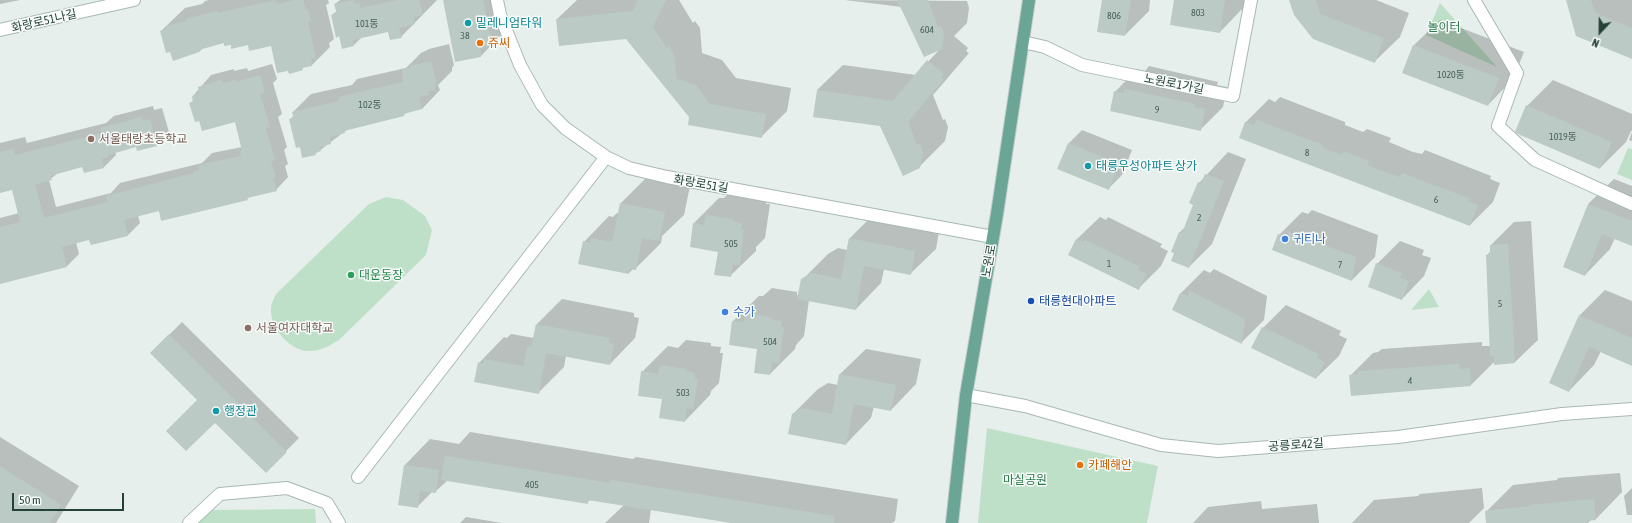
<!DOCTYPE html>
<html>
<head>
<meta charset="utf-8">
<style>
  body { margin:0 }
  #map { position:relative; width:1632px; height:523px; overflow:hidden; background:#e6efeb; font-family:"Asap Condensed",sans-serif }
  canvas { display:block }
  .north { position:absolute; left:1580px; top:12px; width:40px; height:40px; -webkit-text-stroke:3px #f7fbf9; paint-order:stroke; rotate:202deg; font-size:11px; font-weight:700; line-height:16px; text-align:center; color:#24423a }
  .north::after { content:''; display:block; margin:auto; width:14px; height:18px; background:#24423a; clip-path:polygon(50% 0,100% 100%,50% 72%,0 100%) }
  .scale { position:absolute; left:12px; top:493px; width:112px; height:18px; box-sizing:border-box; border:2px solid #24423a; border-top:0; padding-left:5px; font-size:12px; line-height:14px; white-space:nowrap; color:#24423a; -webkit-text-stroke:3px #f7fbf9; paint-order:stroke }
</style>
</head>
<body>
<div id="map">
<canvas width="1632" height="523"></canvas>
<div class="north">N</div>
<div class="scale">50 m</div>
</div>
<script>
const context = document.querySelector('canvas').getContext('2d');
context.lineJoin = 'round';
function fillPath(path, color) { context.fillStyle = color; context.fill(path, 'evenodd'); }
function trace(path, color, width, dash) { context.strokeStyle = color; context.lineWidth = width; context.lineCap = dash ? 'butt' : 'round'; context.setLineDash(dash || []); context.stroke(path); }
function drawText(font, color, halo, rows, align = 'center') {
  context.font = font + ' "Asap Condensed","Noto Sans KR",sans-serif'; context.lineWidth = 3; context.setLineDash([]); context.textBaseline = 'middle'; context.strokeStyle = halo; context.fillStyle = color; for (const [text, x, y, turn = 0] of rows) {
    context.save(); context.translate(x, y); context.rotate((+turn || 0) * Math.PI / 180); context.textAlign = isNaN(turn) ? turn : align; if (halo) context.strokeText(text, 0, 0); context.fillText(text, 0, 0); context.restore();
  }
}
fillPath(new Path2D(`
  M 1440,3 L 1497,67 L 1426,35 Z
  M 1628,148 L 1632,149 L 1632,180 L 1617,174 Z
  M 386,197 L 403,200 L 425,216 L 432,230 L 426,255 L 339,340 C 329,346 319,352 307,351 C 288,349 270,327 271,309 C 271,304 274,298 276,294 L 369,204 Z
  M 1429,289 L 1439,307 L 1411,310 Z
  M 987,428 L 1158,466 L 1147,523 L 978,523 Z
  M 315,509 L 316,523 L 198,523 L 211,510 Z`), '#bfe0c8');
fillPath(new Path2D(`
  M 0,0 L 20,0 L 0,4 Z
  M 209,0 L 328,0 L 329,3 L 326,5 L 334,39 L 329,43 L 330,47 L 312,65 L 305,66 L 302,69 L 272,45 L 231,44 L 224,42 L 203,48 L 199,52 L 161,31 L 185,8 L 202,4 L 205,1 Z
  M 340,0 L 437,0 L 401,37 L 389,31 L 362,37 L 354,45 L 340,35 L 332,15 L 337,11 L 335,4 Z
  M 444,0 L 499,0 L 505,31 L 481,56 Z
  M 577,0 L 679,0 L 693,23 L 695,21 L 700,28 L 702,53 L 722,60 L 736,78 L 791,88 L 787,111 L 761,137 L 690,117 L 627,38 L 557,19 Z
  M 845,0 L 967,1 L 969,8 L 967,23 L 954,36 L 968,48 L 966,51 L 969,53 L 933,95 L 943,120 L 945,119 L 948,127 L 945,141 L 919,167 L 881,125 L 817,90 L 843,65 L 916,75 L 939,50 L 902,7 Z
  M 1103,0 L 1150,0 L 1149,11 L 1125,35 Z
  M 1175,0 L 1246,0 L 1245,6 L 1220,32 Z
  M 1290,0 L 1376,0 L 1409,13 L 1400,37 L 1374,62 Z
  M 1567,0 L 1632,0 L 1632,58 Z
  M 1440,20 L 1524,52 L 1513,79 L 1488,105 L 1404,72 L 1414,45 Z
  M 449,44 L 454,65 L 452,68 L 452,71 L 438,85 L 440,90 L 422,109 L 406,112 L 404,115 L 348,129 L 315,154 L 301,146 L 290,120 L 294,115 L 293,112 L 311,94 L 352,85 L 357,79 L 406,68 L 421,53 L 429,49 Z
  M 272,64 L 277,79 L 273,83 L 282,114 L 278,117 L 287,147 L 284,150 L 288,164 L 285,166 L 288,177 L 276,190 L 250,196 L 247,199 L 159,210 L 138,216 L 140,223 L 128,235 L 90,239 L 76,242 L 79,254 L 67,266 L 0,283 L 0,218 L 19,213 L 13,189 L 0,192 L 0,143 L 25,137 L 27,143 L 106,123 L 114,116 L 153,106 L 154,110 L 162,108 L 169,132 L 156,145 L 137,146 L 115,152 L 116,155 L 104,167 L 85,172 L 83,166 L 58,173 L 49,180 L 56,207 L 111,193 L 120,183 L 202,163 L 212,153 L 242,147 L 236,121 L 200,119 L 190,103 L 194,100 L 193,96 L 211,75 L 234,69 L 234,71 L 247,68 L 248,71 Z
  M 1149,66 L 1218,82 L 1217,85 L 1227,87 L 1223,107 L 1200,130 L 1115,92 L 1137,69 L 1145,71 Z
  M 1553,80 L 1632,114 L 1632,131 L 1631,131 L 1626,142 L 1600,168 L 1527,106 Z
  M 1280,97 L 1345,122 L 1345,125 L 1363,132 L 1367,129 L 1391,138 L 1389,142 L 1413,152 L 1422,154 L 1425,150 L 1491,176 L 1490,179 L 1500,183 L 1493,202 L 1470,225 L 1240,137 L 1246,122 L 1269,99 L 1275,102 Z
  M 1082,130 L 1132,150 L 1122,175 L 1108,189 L 1069,143 Z
  M 1632,132 L 1632,141 L 1629,140 Z
  M 1228,152 L 1246,159 L 1212,244 L 1189,267 L 1176,253 L 1172,251 L 1180,232 L 1186,226 L 1195,204 L 1199,183 Z
  M 646,178 L 690,186 L 684,215 L 662,236 L 661,243 L 635,269 L 633,269 L 629,273 L 584,242 L 609,216 L 613,217 L 617,213 L 619,213 L 621,203 Z
  M 1614,179 L 1632,186 L 1632,245 L 1615,238 L 1610,249 L 1585,275 L 1588,204 Z
  M 732,190 L 767,198 L 766,204 L 770,204 L 765,238 L 756,247 L 756,251 L 730,276 L 719,251 L 694,223 L 719,198 L 724,198 Z
  M 1312,210 L 1378,235 L 1375,257 L 1352,280 L 1273,249 L 1279,235 L 1302,212 L 1308,214 Z
  M 875,213 L 940,226 L 936,249 L 910,274 L 884,269 L 881,283 L 856,309 L 809,300 L 804,336 L 796,345 L 795,349 L 770,374 L 758,348 L 733,321 L 759,296 L 763,296 L 772,288 L 797,292 L 797,295 L 799,295 L 802,280 L 828,254 L 838,248 L 847,250 L 849,239 Z
  M 1100,217 L 1106,220 L 1108,217 L 1162,244 L 1160,247 L 1168,251 L 1161,266 L 1138,289 L 1069,255 L 1077,239 Z
  M 1531,221 L 1538,340 L 1515,362 L 1495,361 L 1471,385 L 1351,375 L 1373,353 L 1378,352 L 1382,349 L 1482,342 L 1482,346 L 1491,346 L 1487,255 L 1491,251 L 1491,245 L 1514,222 Z
  M 1400,241 L 1424,250 L 1422,255 L 1431,258 L 1424,276 L 1402,299 L 1377,264 Z
  M 1214,269 L 1267,296 L 1264,320 L 1242,342 L 1173,309 L 1181,293 L 1204,270 L 1210,273 Z
  M 1605,290 L 1632,301 L 1632,365 L 1601,351 L 1594,365 L 1569,391 L 1580,315 Z
  M 562,299 L 634,313 L 634,317 L 639,318 L 635,338 L 610,364 L 566,356 L 564,367 L 538,393 L 479,363 L 504,337 L 507,338 L 511,334 L 534,338 L 536,325 Z
  M 1286,305 L 1341,331 L 1339,335 L 1347,339 L 1339,356 L 1316,378 L 1263,328 Z
  M 182,322 L 299,438 L 266,471 L 199,400 L 151,353 Z
  M 686,340 L 711,343 L 711,346 L 721,347 L 720,353 L 723,353 L 719,383 L 711,391 L 710,395 L 685,421 L 663,398 L 642,372 L 668,346 L 678,348 Z
  M 866,349 L 921,359 L 916,384 L 891,410 L 874,406 L 871,418 L 846,444 L 793,414 L 818,389 L 828,383 L 838,385 L 840,374 Z
  M 470,432 L 633,459 L 636,457 L 898,499 L 895,521 L 892,523 L 737,523 L 651,509 L 649,523 L 605,523 L 624,505 L 591,499 L 587,503 L 448,480 L 435,492 L 432,492 L 417,507 L 399,504 L 405,465 L 430,439 L 459,444 Z
  M 0,437 L 79,486 L 56,523 L 0,523 Z
  M 1620,473 L 1622,492 L 1596,519 L 1591,520 L 1588,523 L 1487,523 L 1486,512 L 1513,485 L 1557,480 L 1558,478 Z
  M 1482,488 L 1484,508 L 1469,523 L 1352,523 L 1374,500 L 1418,496 L 1420,494 Z
  M 1632,488 L 1632,515 L 1627,515 L 1624,496 Z
  M 1261,501 L 1262,509 L 1317,504 L 1319,523 L 1193,523 L 1208,507 Z
  M 466,517 L 502,523 L 460,523 Z`), '#0003');
fillPath(new Path2D(`
  M 275,0 L 276,3 L 279,2 L 279,4 L 294,0 L 303,0 L 306,10 L 308,9 L 311,22 L 308,22 L 316,58 L 311,59 L 312,66 L 302,68 L 303,70 L 300,71 L 289,74 L 288,71 L 277,73 L 271,46 L 249,51 L 248,45 L 231,49 L 231,45 L 224,46 L 224,43 L 199,50 L 199,52 L 173,61 L 170,52 L 166,53 L 160,31 L 167,29 L 166,26 L 186,21 L 185,19 L 218,11 L 218,13 Z
  M 354,0 L 355,4 L 360,3 L 360,8 L 398,0 L 419,0 L 423,15 L 414,17 L 415,24 L 399,28 L 402,38 L 390,40 L 388,32 L 353,40 L 354,46 L 342,49 L 339,36 L 336,38 L 331,15 L 337,14 L 334,4 Z
  M 443,0 L 483,0 L 492,45 L 480,48 L 481,57 L 455,62 Z
  M 638,0 L 666,0 L 653,27 L 667,48 L 669,46 L 674,54 L 677,79 L 697,86 L 710,104 L 766,114 L 762,138 L 688,125 L 689,117 L 626,39 L 559,46 L 556,19 L 633,11 Z
  M 897,0 L 928,0 L 938,27 L 941,25 L 944,34 L 942,49 L 924,57 Z
  M 1102,0 L 1131,0 L 1125,36 L 1097,32 Z
  M 1174,0 L 1225,0 L 1220,33 L 1170,25 Z
  M 1289,0 L 1316,0 L 1320,14 L 1384,38 L 1375,63 L 1313,39 L 1294,15 Z
  M 1566,0 L 1591,0 L 1595,13 L 1632,28 L 1632,59 L 1576,36 Z
  M 1413,45 L 1499,78 L 1488,106 L 1402,73 Z
  M 927,60 L 944,74 L 941,77 L 944,79 L 908,122 L 917,145 L 920,144 L 923,153 L 920,168 L 903,176 L 880,126 L 813,117 L 817,90 L 893,101 Z
  M 431,61 L 437,84 L 434,85 L 435,90 L 428,91 L 429,95 L 419,97 L 422,109 L 404,114 L 404,116 L 344,131 L 345,133 L 330,137 L 331,144 L 320,147 L 321,151 L 315,153 L 316,155 L 302,158 L 300,147 L 296,148 L 289,119 L 294,118 L 292,112 L 339,101 L 338,97 L 403,82 L 402,70 L 410,68 L 410,66 Z
  M 260,75 L 265,92 L 260,94 L 270,127 L 266,128 L 275,160 L 271,161 L 276,177 L 273,178 L 277,191 L 247,198 L 248,200 L 161,221 L 159,211 L 124,220 L 128,236 L 91,245 L 89,240 L 62,247 L 67,267 L 0,284 L 0,227 L 20,222 L 12,190 L 0,193 L 0,152 L 13,149 L 15,155 L 102,133 L 100,128 L 141,117 L 142,121 L 150,119 L 157,146 L 137,151 L 136,147 L 108,155 L 108,157 L 102,159 L 104,168 L 84,173 L 82,167 L 50,176 L 52,180 L 35,185 L 44,218 L 108,202 L 106,196 L 194,173 L 193,172 L 199,170 L 198,165 L 241,156 L 240,151 L 242,151 L 235,122 L 202,131 L 199,121 L 195,122 L 189,103 L 193,102 L 192,96 L 199,93 L 198,87 L 221,80 L 222,83 L 235,80 L 236,82 Z
  M 1125,89 L 1195,104 L 1195,107 L 1205,109 L 1201,131 L 1110,111 L 1114,91 L 1124,93 Z
  M 1526,105 L 1612,142 L 1600,169 L 1518,134 L 1515,132 Z
  M 1256,120 L 1323,145 L 1323,148 L 1342,155 L 1343,151 L 1369,161 L 1367,165 L 1390,174 L 1400,177 L 1402,173 L 1469,198 L 1468,201 L 1478,205 L 1470,226 L 1239,138 L 1245,122 L 1254,125 Z
  M 1068,143 L 1119,164 L 1109,190 L 1057,169 Z
  M 1205,174 L 1224,181 L 1189,268 L 1171,261 L 1174,253 L 1171,252 L 1179,232 L 1182,233 L 1193,205 L 1189,203 L 1198,182 L 1201,183 Z
  M 620,203 L 665,212 L 659,241 L 642,238 L 636,270 L 630,269 L 629,274 L 578,264 L 583,241 L 590,243 L 591,238 L 612,242 Z
  M 1588,204 L 1632,221 L 1632,246 L 1602,234 L 1585,276 L 1563,267 Z
  M 706,215 L 733,219 L 733,222 L 742,223 L 741,229 L 744,229 L 740,265 L 733,264 L 731,277 L 714,275 L 718,252 L 690,247 L 693,223 L 704,225 Z
  M 1289,232 L 1356,257 L 1352,281 L 1272,250 L 1278,234 L 1287,237 Z
  M 849,238 L 915,251 L 911,275 L 864,266 L 856,310 L 797,299 L 801,279 L 811,273 L 841,279 Z
  M 1076,239 L 1083,242 L 1085,240 L 1140,267 L 1138,270 L 1146,274 L 1139,290 L 1068,255 Z
  M 1508,244 L 1515,363 L 1494,365 L 1494,356 L 1490,356 L 1486,255 L 1490,255 L 1490,245 Z
  M 1376,263 L 1402,273 L 1400,278 L 1409,281 L 1402,300 L 1368,287 Z
  M 1190,291 L 1245,319 L 1242,344 L 1172,310 L 1180,293 L 1188,296 Z
  M 745,313 L 772,317 L 772,320 L 782,321 L 781,327 L 784,327 L 779,363 L 772,362 L 770,375 L 754,373 L 757,349 L 729,345 L 732,321 L 744,322 Z
  M 1579,315 L 1632,338 L 1632,366 L 1589,347 L 1569,392 L 1549,383 Z
  M 536,324 L 609,338 L 609,343 L 614,344 L 610,365 L 546,353 L 539,394 L 474,382 L 478,362 L 483,364 L 484,359 L 523,366 L 527,346 L 531,347 Z
  M 1262,327 L 1319,354 L 1317,358 L 1325,362 L 1316,379 L 1251,348 Z
  M 169,334 L 287,452 L 266,473 L 215,423 L 186,451 L 166,431 L 197,400 L 150,353 Z
  M 1459,364 L 1460,369 L 1470,368 L 1471,386 L 1351,396 L 1349,375 L 1358,374 L 1358,371 Z
  M 660,365 L 686,369 L 686,371 L 695,373 L 695,378 L 698,379 L 693,409 L 687,408 L 685,422 L 659,418 L 662,399 L 638,396 L 641,371 L 658,374 Z
  M 839,374 L 896,385 L 891,411 L 854,404 L 846,445 L 788,434 L 792,414 L 802,408 L 832,414 Z
  M 445,456 L 610,483 L 611,480 L 834,516 L 834,523 L 731,523 L 588,500 L 588,504 L 441,480 Z
  M 404,465 L 439,470 L 436,493 L 420,491 L 418,508 L 398,505 Z
  M 0,466 L 61,505 L 50,523 L 0,523 Z
  M 1594,499 L 1596,520 L 1587,521 L 1587,523 L 1486,523 L 1485,511 L 1530,506 L 1530,505 Z`), '#bbcac4');
const minor = new Path2D(`
  M 497,0 L 500,15 L 520,65 L 542,105 L 565,128 L 606,157 L 629,168 L 667,177 L 993,237
  M 1474,0 L 1517,73 L 1498,126 L 1535,160 L 1632,204
  M 0,30 L 134,0
  M 1023,42 L 1045,47 L 1082,65 L 1233,96 L 1251,0
  M 966,395 L 1025,406 L 1161,445 L 1218,451 L 1398,437 L 1562,414 L 1632,409
  M 358,477 L 606,157
  M 189,523 L 220,494 L 287,488 L 327,503 L 339,523`);
const major = new Path2D(`
  M 952,523 L 966,395 L 997,214 L 1029,0`);
trace(minor, '#a8b8b2', 14);
trace(major, '#c2cac8', 14);
trace(minor, '#fff', 12);
trace(major, '#6aa596', 12);
for (const [x, y, r, color] of [
  [468,23,4,"#0f9aa8"],
  [480,43,4,"#e8710a"],
  [91,139,4,"#8d6e63"],
  [1088,166,4,"#0f9aa8"],
  [1285,239,4,"#3f7fe0"],
  [351,275,4,"#2e9e5b"],
  [1031,301,4,"#1a4fb4"],
  [725,312,4,"#3f7fe0"],
  [248,328,4,"#8d6e63"],
  [216,411,4,"#0f9aa8"],
  [1080,465,4,"#e8710a"]
]) { const dot = new Path2D(); dot.arc(x, y, r, 0, 2 * Math.PI); context.fillStyle = color; context.fill(dot); trace(dot, '#f7fbf9', 1.5); }
drawText('10px', '#4a645c', null, [
  ["803",1198,13],
  ["806",1114,16],
  ["101동",367,24],
  ["604",927,30],
  ["38",465,36],
  ["1020동",1451,75],
  ["102동",370,105],
  ["9",1157,110],
  ["1019동",1563,137],
  ["8",1307,153],
  ["6",1436,200],
  ["2",1199,218],
  ["505",731,244],
  ["1",1109,264],
  ["7",1340,265],
  ["5",1500,304],
  ["504",770,342],
  ["4",1410,381],
  ["503",683,393],
  ["405",532,485]
]);
drawText('12px', '#24423a', '#f7fbf9', [
  ["화랑로51나길",44,21,-13],
  ["노원로1가길",1174,84,11],
  ["화랑로51길",701,184,10],
  ["노원로",989,261,-80],
  ["공릉로42길",1296,445,-4]
]);
drawText('12px', '#0d838f', '#f7fbf9', [
  ["밀레니엄타워",476,23],
  ["태릉우성아파트 상가",1096,166],
  ["행정관",224,411]
], 'left');
drawText('12px', '#2d7a4b', '#f7fbf9', [
  ["놀이터",1444,27],
  ["마실공원",1025,480]
]);
drawText('12px', '#c56008', '#f7fbf9', [
  ["쥬씨",488,43],
  ["카페해안",1088,465]
], 'left');
drawText('12px', '#785e54', '#f7fbf9', [
  ["서울태랑초등학교",99,139],
  ["서울여자대학교",256,328]
], 'left');
drawText('12px', '#366cbe', '#f7fbf9', [
  ["귀티나",1293,239],
  ["수가",733,312]
], 'left');
drawText('12px', '#27864d', '#f7fbf9', [
  ["대운동장",359,275]
], 'left');
drawText('12px', '#164399', '#f7fbf9', [
  ["태릉현대아파트",1039,301]
], 'left');
</script>
</body>
</html>
